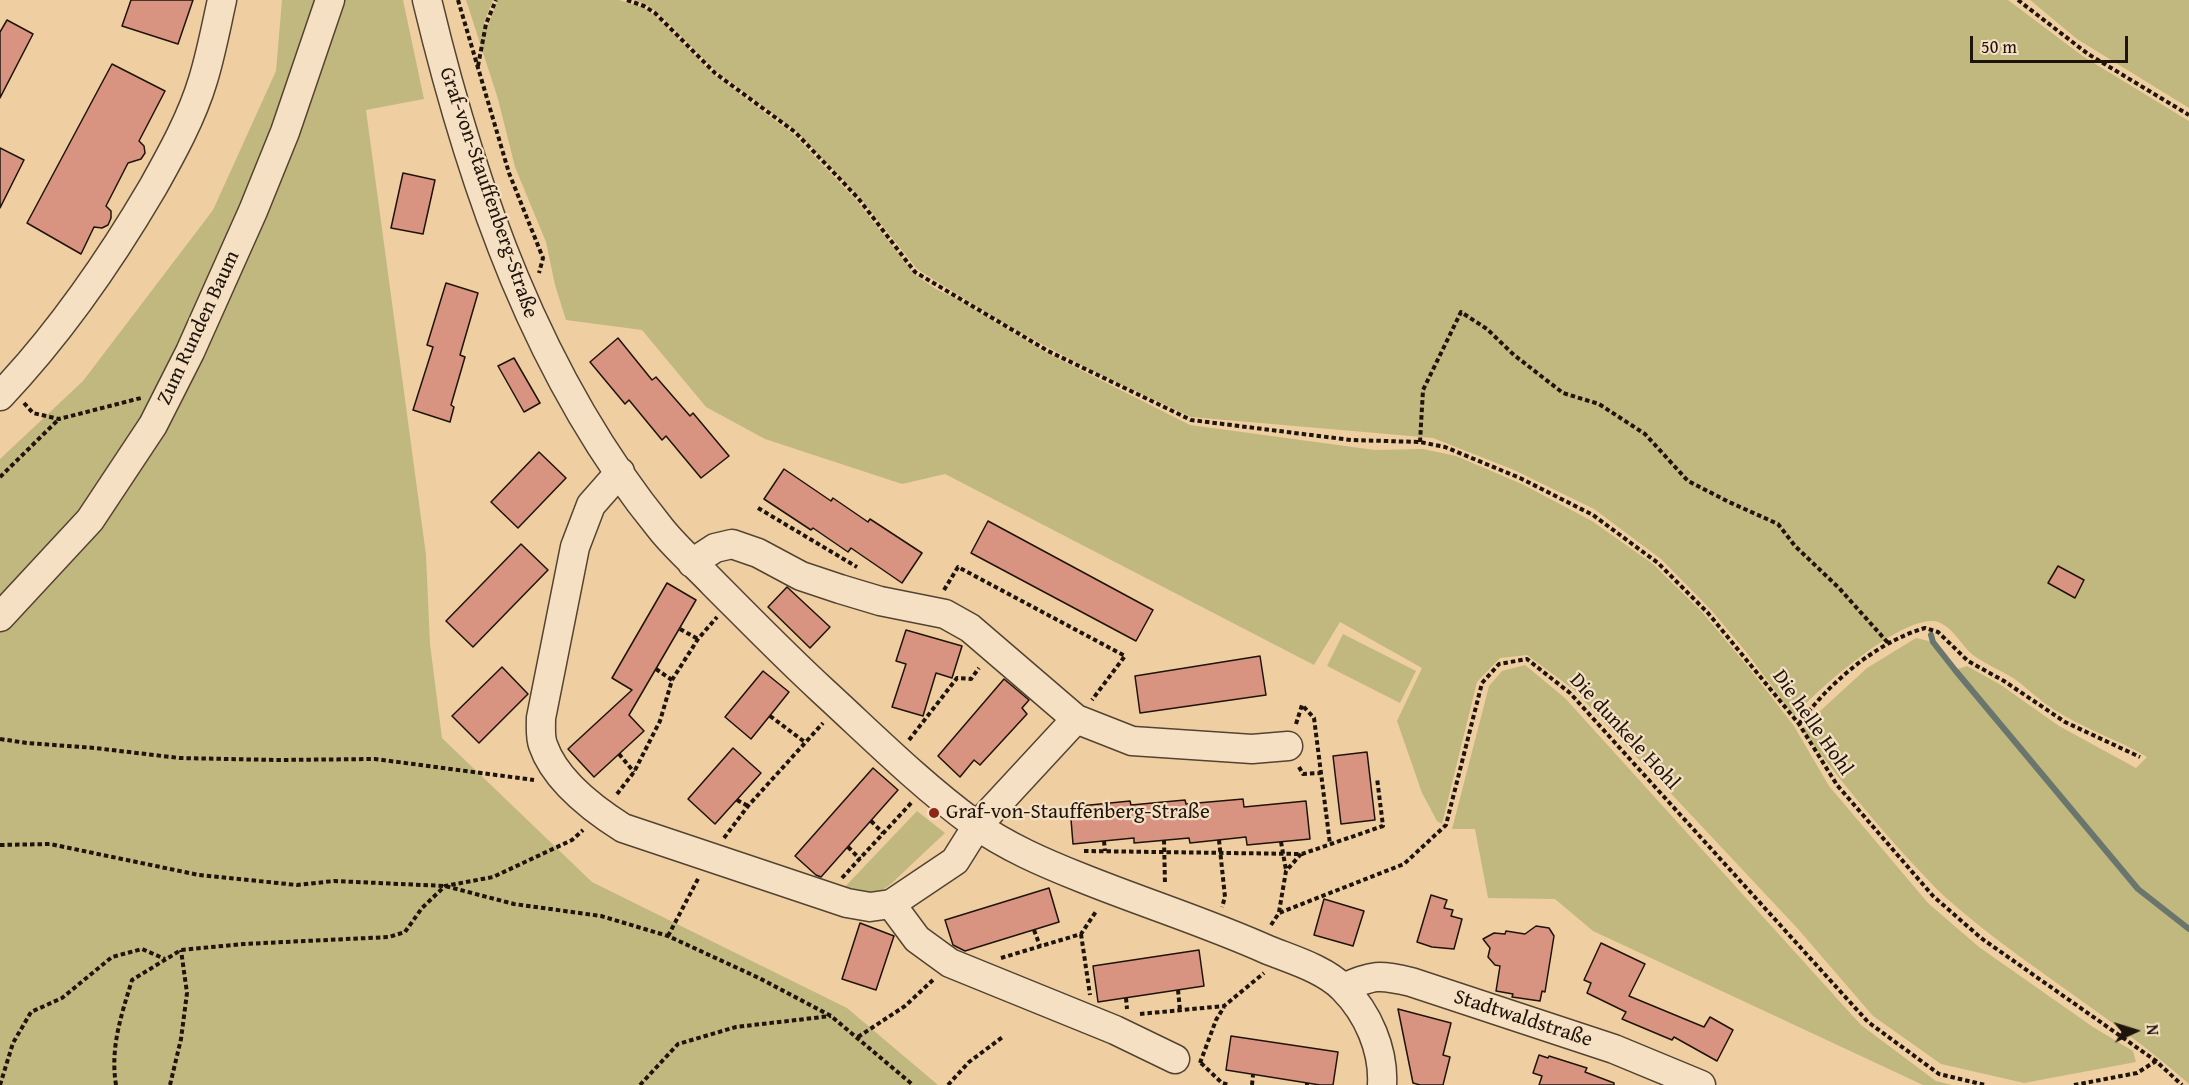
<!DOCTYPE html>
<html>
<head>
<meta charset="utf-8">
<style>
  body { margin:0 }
  #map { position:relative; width:2189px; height:1085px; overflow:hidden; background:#efcfa2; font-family:"Gentium Book Plus",serif }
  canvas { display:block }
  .north { position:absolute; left:2105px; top:1001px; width:60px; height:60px; -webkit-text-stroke:4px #f5e0c3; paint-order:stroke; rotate:86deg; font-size:16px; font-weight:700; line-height:24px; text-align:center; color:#1f140b }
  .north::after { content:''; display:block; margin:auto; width:21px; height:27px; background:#1f140b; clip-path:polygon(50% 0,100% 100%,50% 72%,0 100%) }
  .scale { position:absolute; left:1970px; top:36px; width:158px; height:27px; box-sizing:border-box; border:3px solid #1f140b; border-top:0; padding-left:8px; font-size:18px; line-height:21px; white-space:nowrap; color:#1f140b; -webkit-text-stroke:4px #f5e0c3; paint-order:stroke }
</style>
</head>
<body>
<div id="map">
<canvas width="2189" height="1085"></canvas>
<div class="north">N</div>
<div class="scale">50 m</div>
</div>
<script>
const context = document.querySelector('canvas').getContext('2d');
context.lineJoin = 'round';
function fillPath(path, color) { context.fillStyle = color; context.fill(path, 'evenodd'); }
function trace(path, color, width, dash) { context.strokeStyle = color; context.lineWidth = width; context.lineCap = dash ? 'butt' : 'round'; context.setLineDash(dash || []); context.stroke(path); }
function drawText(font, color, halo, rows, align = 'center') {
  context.font = font + ' "Gentium Book Plus",serif'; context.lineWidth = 4.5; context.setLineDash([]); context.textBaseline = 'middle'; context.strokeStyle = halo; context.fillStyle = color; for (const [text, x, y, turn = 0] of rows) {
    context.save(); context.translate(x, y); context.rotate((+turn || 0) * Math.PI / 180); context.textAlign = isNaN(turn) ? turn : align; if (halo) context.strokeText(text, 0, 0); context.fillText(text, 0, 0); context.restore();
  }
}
fillPath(new Path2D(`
  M 282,0 L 403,0 L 424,99 L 366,110 L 426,555 L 430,644 L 442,738 L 592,882 L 847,1008 L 938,1085 L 0,1085 L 0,459 L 83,381 L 213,210 L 276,71 Z
  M 466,0 L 493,0 L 484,23 L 487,28 L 498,0 L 619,0 L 644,8 L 654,15 L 713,74 L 793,134 L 856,200 L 914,274 L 936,289 L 959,300 L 1047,353 L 1190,425 L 1375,450 L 1423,449 L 1456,456 L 1522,484 L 1592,521 L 1653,564 L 1702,612 L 1749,668 L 1794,726 L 1829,786 L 1928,903 L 1979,947 L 2093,1027 L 2133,1051 L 2136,1062 L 2024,1083 L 1941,1064 L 1873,1016 L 1798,929 L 1573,689 L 1527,655 L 1500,658 L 1477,682 L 1442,824 L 1437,821 L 1422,793 L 1397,721 L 1422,668 L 1340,622 L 1314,665 L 945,474 L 902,484 L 765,439 L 706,407 L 642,330 L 566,320 L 555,285 L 546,242 L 515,167 L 498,99 Z
  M 635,0 L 2008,0 L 2084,57 L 2189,121 L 2189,1084 C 2112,1015 2021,965 1944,896 C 1933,886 1923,874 1912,863 C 1873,821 1837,776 1802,730 L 1818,713 L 1867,668 L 1916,638 L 1933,642 L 1955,670 L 1967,666 L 2001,685 L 2059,726 L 2136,768 L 2147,757 C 2117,739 2082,728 2053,709 C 2039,700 2027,688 2013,678 C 2000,670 1985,664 1973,655 C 1961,645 1949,621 1932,621 C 1895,621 1818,689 1794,716 L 1747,653 L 1712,611 L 1661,559 L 1594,509 L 1514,470 L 1433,438 L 1191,417 L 1089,369 L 1008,326 L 917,269 L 859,196 L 796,131 L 716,71 L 657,12 L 645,4 Z
  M 2030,0 L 2189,0 L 2189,108 L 2077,39 Z
  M 1343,634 L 1416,671 L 1400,703 L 1327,666 Z
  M 1525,665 L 1565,698 L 1861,1025 L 1936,1081 L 1952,1085 L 1923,1085 L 1593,931 L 1555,899 L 1488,898 L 1475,829 L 1452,829 L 1489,686 L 1502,671 Z
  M 917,811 L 945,833 L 892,883 L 871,899 L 839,893 Z`), '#c1b87f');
trace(new Path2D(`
  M 1931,635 L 1933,642 L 1955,670 L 2138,889 L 2189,929`), '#6a756d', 6);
const building = new Path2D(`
  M 131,0 L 193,0 L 178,44 L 122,26 Z
  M 7,20 L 33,34 L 0,98 L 0,32 Z
  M 112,64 L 165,91 L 139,141 L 144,146 L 145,153 L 141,159 L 128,163 L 106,206 L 111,211 L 111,218 L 108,225 L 102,228 L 94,227 L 81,254 L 27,223 Z
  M 0,148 L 24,160 L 0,208 Z
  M 403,173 L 435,180 L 423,234 L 391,228 Z
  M 446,283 L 478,293 L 460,355 L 465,357 L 451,405 L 454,407 L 450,422 L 413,410 L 433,347 L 427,345 Z
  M 618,338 L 652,380 L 656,377 L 690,416 L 693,413 L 729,456 L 701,478 L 666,436 L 662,440 L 629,400 L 625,404 L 590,362 Z
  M 514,358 L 540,403 L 524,412 L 498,366 Z
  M 539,452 L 566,478 L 518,528 L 491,502 Z
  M 784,469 L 831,501 L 833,498 L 868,522 L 870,519 L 922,553 L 902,583 L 851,548 L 848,552 L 813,528 L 811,530 L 764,499 Z
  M 988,521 L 1153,610 L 1136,641 L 971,553 Z
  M 521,544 L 548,570 L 473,647 L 446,621 Z
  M 2058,566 L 2084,580 L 2075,598 L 2048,583 Z
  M 667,583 L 696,600 L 629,715 L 644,731 L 594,777 L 568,749 L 632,690 L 612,678 Z
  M 787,587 L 830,627 L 810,648 L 768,607 Z
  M 906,630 L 962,646 L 952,678 L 936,673 L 923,716 L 892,707 L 906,664 L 896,661 Z
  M 1260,656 L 1266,695 L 1140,713 L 1135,676 Z
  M 502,667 L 528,694 L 479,743 L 452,716 Z
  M 763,671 L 789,692 L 751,739 L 725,717 Z
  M 1004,679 L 1029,700 L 1022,708 L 1027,714 L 980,765 L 974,760 L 960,777 L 938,756 Z
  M 733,748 L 761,773 L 715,824 L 688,799 Z
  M 1367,752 L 1375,820 L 1341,824 L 1333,756 Z
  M 873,768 L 898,790 L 821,877 L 816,875 L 795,856 Z
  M 1243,799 L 1244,807 L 1306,801 L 1310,839 L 1247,845 L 1246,837 L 1190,843 L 1189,838 L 1134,843 L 1134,838 L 1073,844 L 1070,807 L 1130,801 L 1131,805 L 1185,800 L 1186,804 Z
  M 1049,888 L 1059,922 L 965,951 L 953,945 L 945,920 Z
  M 1431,895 L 1447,900 L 1444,908 L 1453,910 L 1451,916 L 1462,919 L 1454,949 L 1432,947 L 1417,942 Z
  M 1324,899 L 1364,911 L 1353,946 L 1314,935 Z
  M 860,923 L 894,936 L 876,990 L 842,979 Z
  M 1536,926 L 1549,928 L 1554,936 L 1545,992 L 1542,991 L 1540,1001 L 1512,997 L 1513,994 L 1496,991 L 1500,966 L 1495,965 L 1488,957 L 1490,948 L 1483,939 L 1494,933 L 1505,934 L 1506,931 L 1525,934 Z
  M 1601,943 L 1645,964 L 1629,996 L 1704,1027 L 1710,1017 L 1733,1030 L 1717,1061 L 1674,1037 L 1672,1040 L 1622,1019 L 1626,1012 L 1587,993 L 1591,983 L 1584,980 Z
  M 1199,950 L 1204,986 L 1098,1002 L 1093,966 Z
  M 1398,1009 L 1451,1023 L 1443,1055 L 1450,1057 L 1443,1085 L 1420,1085 L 1413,1083 Z
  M 1231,1036 L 1338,1052 L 1333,1085 L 1320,1085 L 1226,1070 Z
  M 1539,1055 L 1548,1058 L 1549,1056 L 1587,1068 L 1585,1072 L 1614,1083 L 1614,1085 L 1539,1085 L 1542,1076 L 1533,1073 Z`);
fillPath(building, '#d89480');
trace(building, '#1f140b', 1.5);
const minor = new Path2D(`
  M 427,0 C 472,188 537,377 661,529 C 677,549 696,565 714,584 C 750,620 786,657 823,691 C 872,736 920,784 973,823 C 1007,847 1044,863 1082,878 C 1144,903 1208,923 1268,950 C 1293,960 1324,969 1343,988 C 1368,1013 1384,1050 1382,1085
  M 0,396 C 60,333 109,262 153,187 C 172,153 192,117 203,80 C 211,54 216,27 222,0
  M 620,472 L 591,505 L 575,547 L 541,718 C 541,727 540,737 543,745 C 555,780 593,809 623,828 L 847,903 L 870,907 L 891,904 L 955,861 L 977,826 L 1076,719
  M 692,563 L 715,548 L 732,544 L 758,553 L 801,576 L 840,589 L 880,601 L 945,614 L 970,628 L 1076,719 L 1132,741 L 1252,749 L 1288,746
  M 0,617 L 90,520 L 153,425 L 190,352 L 253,211 L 285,132 L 330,0
  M 891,904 L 917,939 L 950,963 L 1115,1030 L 1175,1059
  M 1343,988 C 1374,975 1378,974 1411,982 L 1614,1049 L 1701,1085`);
trace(minor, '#534331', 31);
trace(new Path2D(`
  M 458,0 L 509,173 L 543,258 L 539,273
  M 627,0 L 644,6 L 655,13 L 715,73 L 795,132 L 858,198 L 915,272 L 1048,351 L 1191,420 L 1351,440 L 1420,442 L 1445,447 L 1520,478 L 1593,515 L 1658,563 L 1708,613 L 1799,724 L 1837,785 L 1933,896 L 1981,938 L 2156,1061 L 2182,1085
  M 2018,0 L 2088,54 L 2189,115
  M 478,66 L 486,24 L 496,0
  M 24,403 L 33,413 L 59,419 L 141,398
  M 1420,442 L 1423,390 L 1461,312 L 1487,329 L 1514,355 L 1563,393 L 1599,404 L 1645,434 L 1688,481 L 1729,502 L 1778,524 L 1795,546 L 1839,588 L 1889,644
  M 0,477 L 59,419
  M 758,508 L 857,567
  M 944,590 L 958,567 L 1125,656 L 1092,700
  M 680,629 L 698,639
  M 656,669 L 672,680
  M 770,716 L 806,743
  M 1296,724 L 1302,705 L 1314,718 L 1330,844
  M 1799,724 C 1828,684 1876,642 1925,628 L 1938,632 L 1968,661 L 2004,681 L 2065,722 L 2140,757
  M 0,739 L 27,743 L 95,748 L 179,758 L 277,760 L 375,759 L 534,780
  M 909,740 L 957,678 L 971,679 L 979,668
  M 619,754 L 634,772
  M 1299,767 L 1303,774 L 1321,773
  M 617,794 L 634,772 L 660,721 L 672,680 L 698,639 L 717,617
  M 737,800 L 748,806
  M 871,821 L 883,833
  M 724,838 L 748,806 L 823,723
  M 1164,840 L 1165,884
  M 1219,840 L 1225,897 L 1222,907
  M 1104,841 L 1105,851
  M 1281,842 L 1286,870
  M 0,845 L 50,844 L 199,875 L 297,885 L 334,881 L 445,886 L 514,904 L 601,916 L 668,936 L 759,978 L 831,1016 L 913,1085
  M 848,847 L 860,859
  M 1084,851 L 1302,854 L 1383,826 L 1377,778
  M 842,878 L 912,802
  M 1279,912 L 1286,871 L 1301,854
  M 1271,925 L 1279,913 L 1404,864 L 1446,825 L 1482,683 L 1499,664 L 1527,659 L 1570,693 L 1868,1022 L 1939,1074 L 1985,1085
  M 1034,930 L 1040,946
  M 1081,934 L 1090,995
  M 668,936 L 699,877
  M 1001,958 L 1081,934 L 1097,910
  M 1178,990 L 1180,1010
  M 1126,998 L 1127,1009
  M 1140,1014 L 1224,1006 L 1264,973
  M 858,1037 L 905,1006 L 934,979
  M 1200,1063 L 1216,1020 L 1224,1007
  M 1201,1063 L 1222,1083 L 1229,1085
  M 0,1085 L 13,1043 L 31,1012 L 62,998 L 112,957 L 142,949 L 165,959
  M 116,1085 C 110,1048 121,1016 132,980 L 181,950 L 243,944 L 389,937 L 405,932 L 422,908 L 445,886 L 493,877 L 572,840 L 583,830
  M 170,1085 L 181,1039 L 187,993 L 181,950
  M 640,1085 L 678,1044 L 736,1027 L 831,1016
  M 948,1085 L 969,1062 L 1004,1036
  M 1252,1085 L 1253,1075
  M 1307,1085 L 1307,1083
  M 2074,1085 L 2137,1073 L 2156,1061`), '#1f140b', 4, [4.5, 3]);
trace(minor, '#f5e0c3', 28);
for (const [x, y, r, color] of [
  [934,813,6,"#8f2418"]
]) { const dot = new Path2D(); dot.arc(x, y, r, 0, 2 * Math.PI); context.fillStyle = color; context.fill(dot); trace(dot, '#f5e0c3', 2); }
drawText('21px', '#1f140b', '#f5e0c3', [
  ["Graf-von-Stauffenberg-Straße",488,193,71],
  ["Zum Runden Baum",199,328,-65],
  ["Die helle Hohl",1812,723,55],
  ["Die dunkele Hohl",1624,732,47],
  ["Stadtwaldstraße",1523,1019,18]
]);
drawText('21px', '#1f140b', '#f5e0c3', [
  ["Graf-von-Stauffenberg-Straße",946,813]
], 'left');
</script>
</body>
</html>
